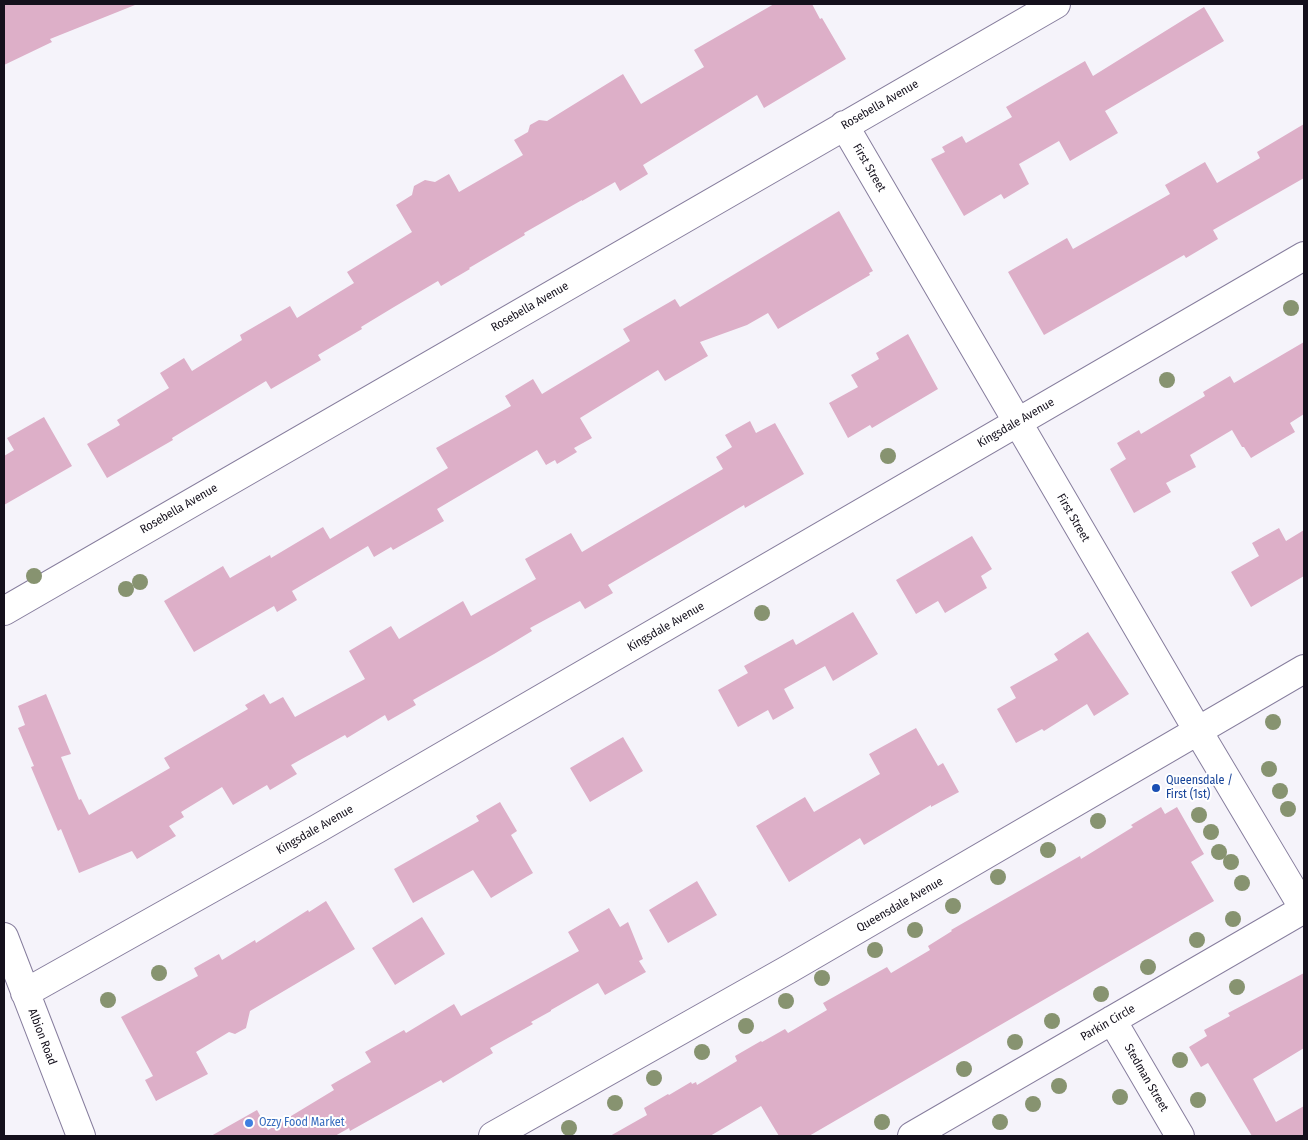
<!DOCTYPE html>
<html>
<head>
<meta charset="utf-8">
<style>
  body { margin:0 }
  #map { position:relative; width:1308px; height:1140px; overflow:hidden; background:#f5f3fa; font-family:"Fira Sans Condensed",sans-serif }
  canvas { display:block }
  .frame { position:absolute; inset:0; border:5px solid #14101c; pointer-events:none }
</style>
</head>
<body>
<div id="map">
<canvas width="1308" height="1140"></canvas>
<div class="frame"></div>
</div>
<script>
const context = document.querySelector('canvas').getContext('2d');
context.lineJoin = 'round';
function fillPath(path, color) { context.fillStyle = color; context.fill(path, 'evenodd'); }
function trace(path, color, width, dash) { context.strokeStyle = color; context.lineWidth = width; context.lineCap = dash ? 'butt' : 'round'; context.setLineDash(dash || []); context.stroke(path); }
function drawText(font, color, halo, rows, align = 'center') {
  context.font = font + ' "Fira Sans Condensed",sans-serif'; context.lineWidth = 4; context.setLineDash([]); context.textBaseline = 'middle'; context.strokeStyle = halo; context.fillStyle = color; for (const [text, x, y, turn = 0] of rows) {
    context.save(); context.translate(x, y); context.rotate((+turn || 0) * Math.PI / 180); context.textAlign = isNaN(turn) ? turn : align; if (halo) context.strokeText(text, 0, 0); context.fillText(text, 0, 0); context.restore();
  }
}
fillPath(new Path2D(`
  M 4,4 L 135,4 L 135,5 L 50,39 L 52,42 L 4,65 Z
  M 774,4 L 812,4 L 820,19 L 822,18 L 846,59 L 764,108 L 757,95 L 643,165 L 648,174 L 620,191 L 615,182 L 582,201 L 582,200 L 524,233 L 525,235 L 469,268 L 470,269 L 441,286 L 438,281 L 394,307 L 361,327 L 362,329 L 318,355 L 321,360 L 271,389 L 266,381 L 172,438 L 173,440 L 107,478 L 87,444 L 120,425 L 117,420 L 169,388 L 160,373 L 184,358 L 192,371 L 242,340 L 240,335 L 290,306 L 297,318 L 354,283 L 347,272 L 412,232 L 396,205 L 412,195 L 414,186 L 425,180 L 435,182 L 449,174 L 459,192 L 523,155 L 514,140 L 528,132 L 530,125 L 539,120 L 547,121 L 623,74 L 641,104 L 704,67 L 694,50 Z
  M 1204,7 L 1224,41 L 1105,111 L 1118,133 L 1070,161 L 1059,141 L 1019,164 L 1029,184 L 1004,199 L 1001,194 L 964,216 L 931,159 L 945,152 L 942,147 L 962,136 L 966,143 L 1012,117 L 1006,107 L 1085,61 L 1093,76 Z
  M 1304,124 L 1304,178 L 1213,230 L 1218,239 L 1186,258 L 1184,255 L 1044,335 L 1008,272 L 1067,238 L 1073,249 L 1170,194 L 1165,185 L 1205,162 L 1217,183 L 1260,158 L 1257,152 Z
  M 839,211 L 873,271 L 869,273 L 870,275 L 778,329 L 768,313 L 747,325 L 700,342 L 708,356 L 665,381 L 658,370 L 580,418 L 592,438 L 574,448 L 577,452 L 557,464 L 555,460 L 546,465 L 537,450 L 437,509 L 444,521 L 393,550 L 391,547 L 374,557 L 368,546 L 292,591 L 297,600 L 277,612 L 274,606 L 194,652 L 164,601 L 223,566 L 230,578 L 270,555 L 271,558 L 323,527 L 330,539 L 448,468 L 436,448 L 511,406 L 505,396 L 533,379 L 542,394 L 630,341 L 623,329 L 675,299 L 680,307 Z
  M 908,334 L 938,389 L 872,428 L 870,425 L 848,438 L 829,403 L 858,387 L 851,375 L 879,359 L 876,353 Z
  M 1304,342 L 1304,414 L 1290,423 L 1295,432 L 1251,458 L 1244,447 L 1242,447 L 1232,430 L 1190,455 L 1196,467 L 1166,483 L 1171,492 L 1134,513 L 1110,469 L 1126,459 L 1117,443 L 1139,430 L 1141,434 L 1205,396 L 1203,392 L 1230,376 L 1234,383 Z
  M 44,417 L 72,466 L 4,505 L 4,456 L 14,450 L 7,438 Z
  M 750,421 L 756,433 L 775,423 L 804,474 L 745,508 L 744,505 L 608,585 L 613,593 L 585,609 L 580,601 L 530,628 L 532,631 L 494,654 L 413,700 L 416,705 L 388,721 L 385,715 L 347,738 L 345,735 L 291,765 L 297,774 L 270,790 L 267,785 L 233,805 L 222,787 L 181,812 L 184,817 L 169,826 L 176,836 L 137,859 L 132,851 L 79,873 L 61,829 L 58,831 L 31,767 L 34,766 L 18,728 L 25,725 L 18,706 L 46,694 L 71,754 L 61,757 L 79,800 L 81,799 L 89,815 L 170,768 L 164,758 L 248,709 L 245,705 L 264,694 L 270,704 L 283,697 L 295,717 L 365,679 L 349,651 L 391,626 L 399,639 L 463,601 L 471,616 L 536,579 L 525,559 L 571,533 L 582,552 L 723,469 L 716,457 L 732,447 L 725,435 Z
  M 1279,528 L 1286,541 L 1304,530 L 1304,576 L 1251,607 L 1231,572 L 1259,556 L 1252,543 Z
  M 972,536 L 992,569 L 981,576 L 987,588 L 945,613 L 938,601 L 916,614 L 896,580 Z
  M 853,612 L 878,654 L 833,681 L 825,666 L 784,689 L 794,708 L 773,720 L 768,710 L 738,727 L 718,690 L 748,673 L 744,666 L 793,639 L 796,645 Z
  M 1088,632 L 1129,694 L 1094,716 L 1087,704 L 1044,731 L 1042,729 L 1016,743 L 997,709 L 1016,698 L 1010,687 L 1058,660 L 1054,654 Z
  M 916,728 L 938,766 L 943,763 L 959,792 L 931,807 L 931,805 L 864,845 L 860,838 L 789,882 L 756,826 L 805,797 L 814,812 L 880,774 L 869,754 Z
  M 623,737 L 643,771 L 590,802 L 570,768 Z
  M 500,802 L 517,831 L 511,835 L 533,873 L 491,898 L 473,870 L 413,903 L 394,869 L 479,821 L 476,816 Z
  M 1161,807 L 1165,814 L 1177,807 L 1204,854 L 1191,862 L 1214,901 L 809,1136 L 779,1136 L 761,1106 L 710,1136 L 610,1136 L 647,1115 L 644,1108 L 668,1094 L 669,1095 L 691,1082 L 692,1084 L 696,1082 L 697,1085 L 737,1061 L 735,1056 L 761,1041 L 762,1042 L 785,1029 L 788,1033 L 827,1010 L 823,1003 L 887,967 L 891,973 L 930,950 L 928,946 L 952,931 L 951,930 L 1080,856 L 1081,859 L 1133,827 L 1131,825 Z
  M 697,881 L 717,915 L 668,943 L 649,910 Z
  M 326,901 L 355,949 L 250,1011 L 246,1028 L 235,1034 L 229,1032 L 196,1052 L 208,1074 L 156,1101 L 145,1080 L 153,1076 L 121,1017 L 198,976 L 194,968 L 219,954 L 222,960 L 255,940 L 256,943 L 308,910 L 309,912 Z
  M 609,908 L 620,927 L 628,922 L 643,959 L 639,961 L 646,972 L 605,995 L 598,983 L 551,1010 L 551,1011 L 531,1022 L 533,1024 L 490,1048 L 493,1053 L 443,1083 L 441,1080 L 350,1131 L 349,1128 L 335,1136 L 211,1136 L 257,1110 L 268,1130 L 334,1090 L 331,1085 L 371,1062 L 365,1052 L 404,1030 L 406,1033 L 454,1004 L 461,1016 L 579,951 L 568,932 Z
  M 422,917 L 445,954 L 395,985 L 372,948 Z
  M 1304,973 L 1304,1048 L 1253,1079 L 1276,1122 L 1304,1106 L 1304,1136 L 1252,1136 L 1208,1063 L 1201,1067 L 1189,1047 L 1207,1036 L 1204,1030 L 1230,1016 L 1228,1013 Z`), '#ddafc8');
const minor = new Path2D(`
  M 844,125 L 1198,731 L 1304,909
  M 4,611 L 1056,4
  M 4,937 L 81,1136
  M 25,993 L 317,829 L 1304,256
  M 1112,1020 L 1180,1136
  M 493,1136 L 789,969 L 1304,669
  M 912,1136 L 1304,909`);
trace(minor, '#867d9d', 30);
trace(minor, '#fff', 28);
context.fillStyle = '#879370';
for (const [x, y] of [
  [1291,308],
  [1167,380],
  [888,456],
  [34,576],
  [140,582],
  [126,589],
  [762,613],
  [1273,722],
  [1269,769],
  [1280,791],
  [1288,809],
  [1199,815],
  [1098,821],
  [1211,832],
  [1048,850],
  [1219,852],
  [1231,862],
  [998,877],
  [1242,883],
  [953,906],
  [1233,919],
  [915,930],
  [1197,940],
  [875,950],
  [1148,967],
  [159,973],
  [822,978],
  [1237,987],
  [1101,994],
  [108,1000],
  [786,1001],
  [1052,1021],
  [746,1026],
  [1015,1042],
  [702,1052],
  [1180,1060],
  [964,1069],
  [654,1078],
  [1059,1086],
  [1120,1097],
  [1198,1100],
  [615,1103],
  [1033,1104],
  [882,1122],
  [1000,1122],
  [569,1128]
]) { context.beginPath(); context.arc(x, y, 8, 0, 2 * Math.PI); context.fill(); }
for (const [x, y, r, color] of [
  [1156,788,5,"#1a4fb4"],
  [249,1123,5,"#3f7fe0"]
]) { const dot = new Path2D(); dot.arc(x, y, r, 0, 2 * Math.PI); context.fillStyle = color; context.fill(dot); trace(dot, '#fff', 2); }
drawText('12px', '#14101c', '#fff', [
  ["Rosebella Avenue",880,105,-30],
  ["First Street",869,168,60],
  ["Rosebella Avenue",530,307,-30],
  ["Kingsdale Avenue",1016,423,-30],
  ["Rosebella Avenue",179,509,-30],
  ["First Street",1073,518,60],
  ["Kingsdale Avenue",666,627,-30],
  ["Kingsdale Avenue",315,830,-30],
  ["Queensdale Avenue",900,905,-30],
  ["Parkin Circle",1108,1023,-30],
  ["Albion Road",42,1037,69],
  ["Stedman Street",1146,1078,60]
]);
drawText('12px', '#164399', '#fff', [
  ["Queensdale /",1166,781],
  ["First (1st)",1166,795]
], 'left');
drawText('12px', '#366cbe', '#fff', [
  ["Ozzy Food Market",259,1123]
], 'left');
</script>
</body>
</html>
